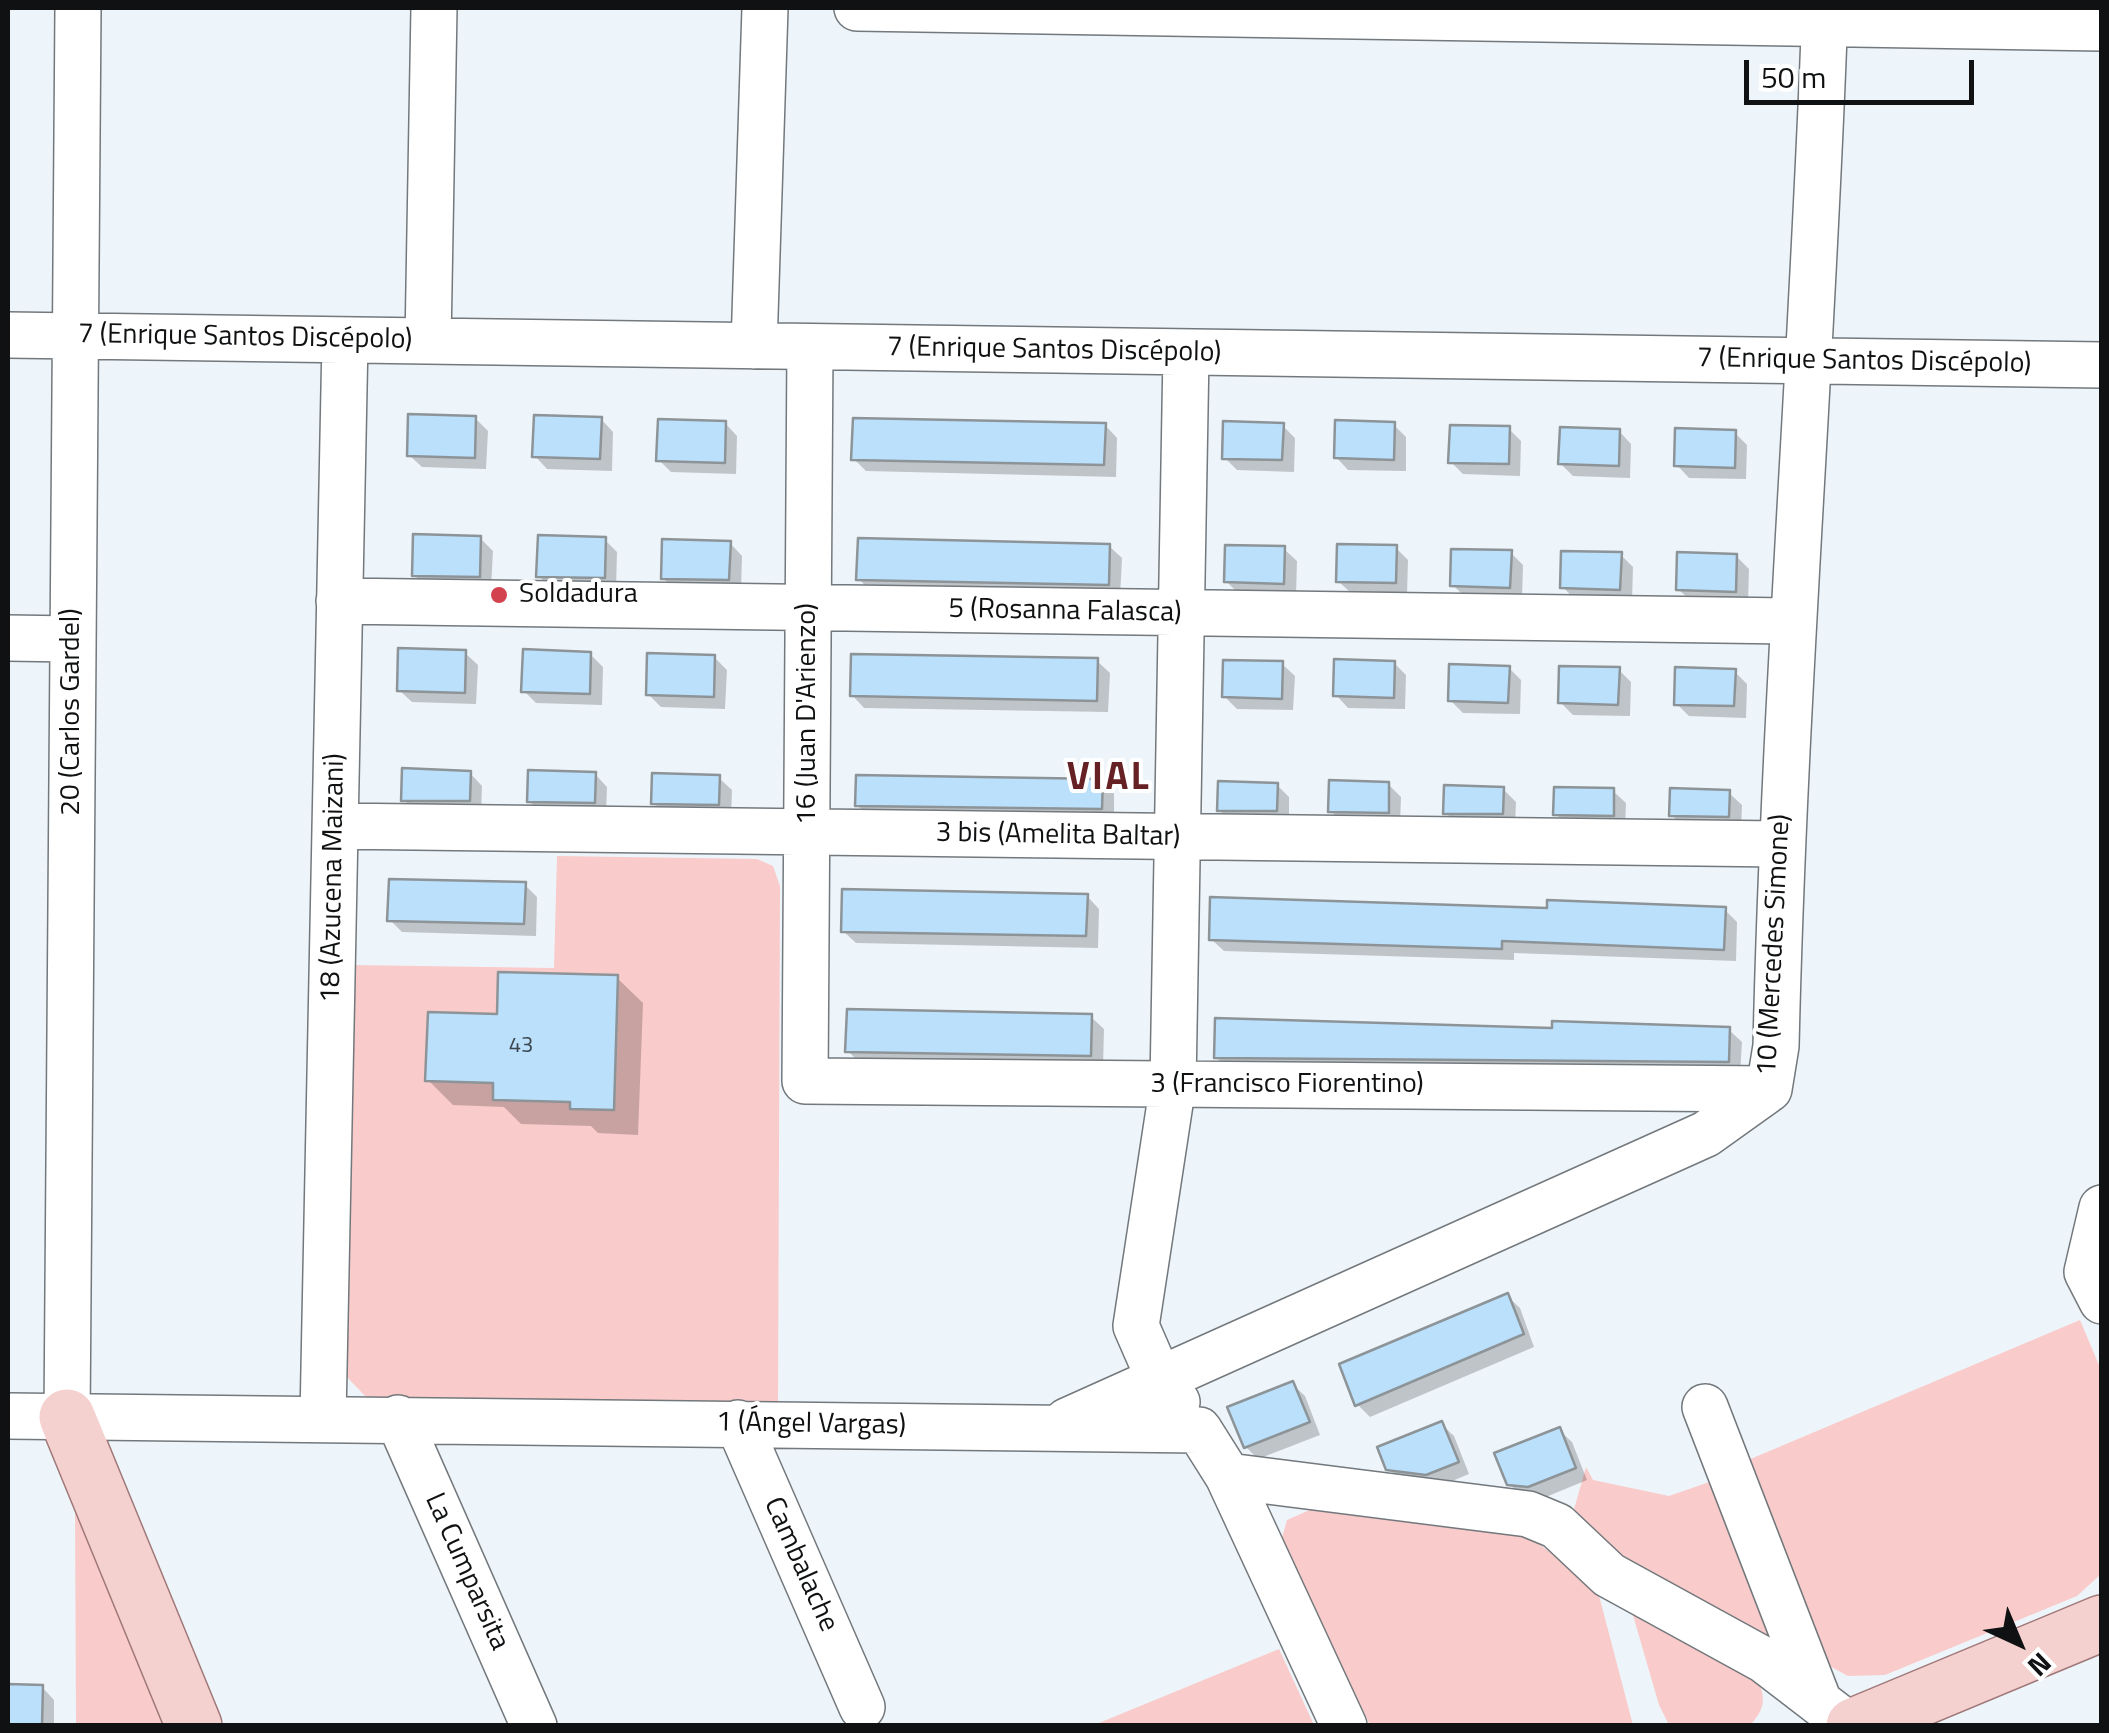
<!DOCTYPE html>
<html>
<head>
<meta charset="utf-8">
<style>
  body { margin:0 }
  #map { position:relative; width:2109px; height:1733px; overflow:hidden; background:#eef5fa; font-family:"Titillium Web",sans-serif }
  canvas { display:block }
  .frame { position:absolute; inset:0; border:10px solid #0f1112; pointer-events:none }
  .north { position:absolute; left:1969px; top:1593px; width:100px; height:100px; -webkit-text-stroke:8px #fff; paint-order:stroke; rotate:136deg; font-size:28px; font-weight:700; line-height:40px; text-align:center; color:#0f1112 }
  .north::after { content:''; display:block; margin:auto; width:35px; height:45px; background:#0f1112; clip-path:polygon(50% 0,100% 100%,50% 72%,0 100%) }
  .scale { position:absolute; left:1744px; top:60px; width:230px; height:45px; box-sizing:border-box; border:5px solid #0f1112; border-top:0; padding-left:12px; font-size:30px; line-height:35px; white-space:nowrap; color:#0f1112; -webkit-text-stroke:8px #fff; paint-order:stroke }
</style>
</head>
<body>
<div id="map">
<canvas width="2109" height="1733"></canvas>
<div class="frame"></div>
<div class="north">N</div>
<div class="scale">50 m</div>
</div>
<script>
const context = document.querySelector('canvas').getContext('2d');
context.lineJoin = 'round';
function fillPath(path, color) { context.fillStyle = color; context.fill(path, 'evenodd'); }
function trace(path, color, width, dash) { context.strokeStyle = color; context.lineWidth = width; context.lineCap = dash ? 'butt' : 'round'; context.setLineDash(dash || []); context.stroke(path); }
function drawText(font, color, halo, rows, align = 'center') {
  context.font = font + ' "Titillium Web",sans-serif'; context.lineWidth = 8; context.setLineDash([]); context.textBaseline = 'middle'; context.strokeStyle = halo; context.fillStyle = color; for (const [text, x, y, turn = 0] of rows) {
    context.save(); context.translate(x, y); context.rotate((+turn || 0) * Math.PI / 180); context.textAlign = isNaN(turn) ? turn : align; if (halo) context.strokeText(text, 0, 0); context.fillText(text, 0, 0); context.restore();
  }
}
fillPath(new Path2D(`
  M 557,856 L 757,859 L 773,866 L 780,886 L 778,1408 L 367,1398 L 344,1374 L 352,965 L 554,968 Z
  M 2080,1320 L 2101,1370 L 2101,1574 L 2077,1596 L 1885,1675 L 1848,1676 L 1813,1657 L 1741,1463 Z
  M 1586,1467 L 1593,1480 L 1669,1496 L 1718,1479 L 1781,1641 L 1769,1646 L 1621,1563 L 1571,1520 Z
  M 75,1503 L 165,1725 L 76,1725 Z
  M 1312,1509 L 1526,1534 L 1597,1588 L 1633,1725 L 1370,1725 L 1281,1541 L 1287,1520 Z
  M 1628,1598 C 1667,1619 1806,1672 1750,1725 L 1669,1725 L 1659,1705 Z
  M 1279,1649 L 1314,1725 L 1094,1725 Z`), '#f9cbca');
fillPath(new Path2D(`
  M 475,418 L 488,431 L 486,469 L 422,467 L 409,455 Z
  M 601,419 L 613,432 L 612,471 L 547,469 L 535,456 Z
  M 725,423 L 737,436 L 736,474 L 671,472 L 659,460 Z
  M 1105,425 L 1117,438 L 1116,477 L 866,471 L 854,459 Z
  M 1282,425 L 1295,438 L 1294,472 L 1237,470 L 1225,458 Z
  M 1394,425 L 1406,437 L 1406,471 L 1348,470 L 1336,457 Z
  M 1509,429 L 1521,441 L 1520,476 L 1463,474 L 1451,462 Z
  M 1619,431 L 1631,444 L 1630,478 L 1573,476 L 1561,464 Z
  M 1735,433 L 1747,445 L 1746,479 L 1689,478 L 1677,465 Z
  M 480,538 L 493,551 L 491,588 L 427,587 L 414,575 Z
  M 605,540 L 617,552 L 616,590 L 551,589 L 539,576 Z
  M 730,543 L 742,556 L 741,592 L 676,591 L 663,578 Z
  M 1109,546 L 1122,558 L 1120,597 L 871,592 L 859,579 Z
  M 1396,548 L 1408,560 L 1407,595 L 1351,593 L 1338,581 Z
  M 1284,549 L 1297,561 L 1296,596 L 1239,594 L 1226,581 Z
  M 1511,553 L 1523,565 L 1522,599 L 1465,597 L 1453,585 Z
  M 1621,555 L 1633,567 L 1632,601 L 1575,600 L 1563,587 Z
  M 1736,556 L 1749,569 L 1748,603 L 1691,601 L 1678,589 Z
  M 465,653 L 478,665 L 476,704 L 412,702 L 399,690 Z
  M 590,654 L 603,667 L 602,705 L 536,703 L 524,691 Z
  M 714,657 L 727,670 L 725,709 L 661,707 L 648,694 Z
  M 1097,661 L 1110,673 L 1108,712 L 864,708 L 852,695 Z
  M 1394,663 L 1406,675 L 1405,709 L 1348,708 L 1336,695 Z
  M 1282,664 L 1295,676 L 1293,710 L 1237,709 L 1224,696 Z
  M 1509,668 L 1521,680 L 1520,714 L 1463,713 L 1450,700 Z
  M 1619,670 L 1631,682 L 1630,716 L 1573,715 L 1560,702 Z
  M 1734,671 L 1747,684 L 1746,718 L 1689,716 L 1677,704 Z
  M 470,773 L 482,786 L 481,813 L 416,812 L 404,800 Z
  M 595,774 L 607,787 L 606,814 L 542,814 L 529,801 Z
  M 719,778 L 732,790 L 731,816 L 666,815 L 654,803 Z
  M 1102,781 L 1114,794 L 1114,821 L 870,818 L 857,805 Z
  M 1388,784 L 1401,797 L 1400,824 L 1343,824 L 1331,811 Z
  M 1277,785 L 1289,797 L 1289,823 L 1232,822 L 1219,810 Z
  M 1503,789 L 1516,802 L 1515,826 L 1458,825 L 1446,813 Z
  M 1613,791 L 1626,803 L 1625,827 L 1568,826 L 1556,814 Z
  M 1729,793 L 1742,805 L 1741,829 L 1684,828 L 1672,815 Z
  M 525,885 L 537,897 L 536,936 L 402,932 L 390,920 Z
  M 1087,896 L 1099,909 L 1098,948 L 856,943 L 843,931 Z
  M 1725,910 L 1737,922 L 1736,961 L 1514,953 L 1514,960 L 1224,951 L 1211,939 L 1550,911 Z
  M 617,978 L 643,1003 L 638,1135 L 598,1133 L 591,1126 L 521,1124 L 504,1107 L 453,1105 L 428,1080 L 499,1016 Z
  M 1091,1017 L 1104,1029 L 1103,1068 L 860,1063 L 848,1051 Z
  M 1729,1030 L 1742,1042 L 1740,1074 L 1229,1070 L 1216,1057 L 1555,1031 Z
  M 1507,1296 L 1520,1308 L 1534,1347 L 1370,1417 L 1357,1404 Z
  M 1292,1384 L 1305,1396 L 1320,1435 L 1258,1459 L 1246,1447 Z
  M 1441,1424 L 1454,1436 L 1469,1474 L 1440,1486 L 1401,1481 L 1388,1468 Z
  M 1559,1430 L 1572,1442 L 1587,1480 L 1541,1499 L 1522,1496 L 1509,1484 Z
  M 8,1687 L 42,1687 L 54,1700 L 54,1726 L 8,1726 Z`), '#0003');
const building = new Path2D(`
  M 408,414 L 476,416 L 475,458 L 407,456 Z
  M 534,415 L 602,417 L 600,459 L 532,457 Z
  M 853,418 L 1106,423 L 1104,465 L 851,460 Z
  M 658,419 L 726,421 L 725,463 L 656,461 Z
  M 1335,420 L 1395,422 L 1394,460 L 1334,458 Z
  M 1223,421 L 1284,423 L 1282,460 L 1222,459 Z
  M 1450,425 L 1510,426 L 1509,464 L 1448,463 Z
  M 1560,427 L 1620,429 L 1619,466 L 1558,464 Z
  M 1675,428 L 1736,430 L 1735,468 L 1674,466 Z
  M 413,534 L 481,536 L 480,577 L 412,576 Z
  M 538,535 L 606,537 L 605,578 L 536,577 Z
  M 858,538 L 1110,544 L 1109,585 L 856,580 Z
  M 662,539 L 731,541 L 729,580 L 661,579 Z
  M 1337,544 L 1397,545 L 1396,583 L 1336,582 Z
  M 1225,545 L 1285,546 L 1284,584 L 1224,582 Z
  M 1451,549 L 1512,550 L 1510,588 L 1450,586 Z
  M 1561,551 L 1622,552 L 1620,590 L 1560,588 Z
  M 1677,552 L 1737,554 L 1736,592 L 1676,590 Z
  M 398,648 L 466,650 L 465,693 L 397,691 Z
  M 523,649 L 591,652 L 590,694 L 521,692 Z
  M 647,653 L 715,655 L 714,697 L 646,695 Z
  M 851,654 L 1098,658 L 1097,701 L 850,696 Z
  M 1334,659 L 1395,661 L 1394,698 L 1333,696 Z
  M 1223,660 L 1283,661 L 1282,699 L 1222,697 Z
  M 1449,664 L 1510,666 L 1508,703 L 1448,701 Z
  M 1559,666 L 1620,667 L 1618,705 L 1558,703 Z
  M 1675,667 L 1736,669 L 1734,706 L 1674,705 Z
  M 402,768 L 471,771 L 470,801 L 401,801 Z
  M 528,770 L 596,772 L 595,803 L 527,802 Z
  M 652,773 L 720,775 L 719,805 L 651,804 Z
  M 856,775 L 1103,779 L 1102,809 L 855,806 Z
  M 1329,780 L 1389,782 L 1389,813 L 1328,812 Z
  M 1218,781 L 1278,783 L 1277,811 L 1217,811 Z
  M 1444,785 L 1504,787 L 1503,814 L 1443,814 Z
  M 1554,787 L 1614,788 L 1614,816 L 1553,815 Z
  M 1670,788 L 1730,790 L 1729,817 L 1669,816 Z
  M 389,879 L 526,882 L 524,924 L 387,921 Z
  M 842,889 L 1088,894 L 1086,936 L 841,932 Z
  M 1210,897 L 1547,908 L 1547,900 L 1726,907 L 1724,950 L 1502,941 L 1502,949 L 1209,940 Z
  M 498,972 L 618,975 L 614,1110 L 570,1109 L 570,1102 L 493,1100 L 493,1083 L 425,1081 L 428,1012 L 497,1014 Z
  M 847,1009 L 1092,1014 L 1091,1056 L 845,1052 Z
  M 1215,1018 L 1552,1028 L 1552,1021 L 1730,1027 L 1729,1062 L 1214,1058 Z
  M 1508,1293 L 1524,1334 L 1355,1406 L 1339,1364 Z
  M 1293,1381 L 1310,1422 L 1244,1448 L 1227,1407 Z
  M 1442,1421 L 1459,1462 L 1426,1475 L 1386,1470 L 1377,1447 Z
  M 1560,1427 L 1576,1468 L 1528,1487 L 1507,1485 L 1494,1453 Z
  M 8,1684 L 43,1685 L 42,1726 L 8,1726 Z`);
fillPath(building, '#bbe0fc');
trace(building, '#8d9498', 2.5);
const minor = new Path2D(`
  M 857,8 L 2102,28
  M 8,335 L 2102,365
  M 428,341 L 434,8
  M 754,346 L 765,8
  M 810,347 L 805,1081 L 1769,1089
  M 339,601 L 1790,621
  M 8,638 L 72,639
  M 335,826 L 1780,844
  M 2102,1208 L 2087,1272 L 2102,1301
  M 1177,1402 L 1160,1381 L 1136,1326 L 1173,1084 L 1186,353
  M 1705,1407 L 1819,1702
  M 8,1416 L 1199,1430 L 1228,1476 L 1528,1514 L 1557,1526 L 1609,1575 L 1764,1660 L 1850,1726
  M 67,1417 L 78,8
  M 323,1417 L 345,340
  M 398,1418 L 534,1726
  M 1067,1421 L 1706,1134 L 1769,1089 L 1776,1046 C 1784,699 1813,354 1825,8
  M 738,1423 L 862,1707
  M 1228,1476 L 1344,1726`);
const major = new Path2D(`
  M 67,1417 L 194,1726
  M 1854,1726 L 2102,1623`);
trace(minor, '#72787c', 48);
trace(major, '#9f7878', 58);
trace(minor, '#fff', 45);
trace(major, '#f4d0cf', 55);
for (const [x, y, r, color] of [
  [499,595,10,"#d2424f"]
]) { const dot = new Path2D(); dot.arc(x, y, r, 0, 2 * Math.PI); context.fillStyle = color; context.fill(dot); trace(dot, '#fff', 4); }
drawText('22px', '#3a454c', null, [
  ["43",521,1047]
]);
drawText('28px', '#0f1112', '#fff', [
  ["7 (Enrique Santos Discépolo)",245,338,1],
  ["7 (Enrique Santos Discépolo)",1054,351,1],
  ["7 (Enrique Santos Discépolo)",1864,362,1],
  ["5 (Rosanna Falasca)",1065,612,1],
  ["20 (Carlos Gardel)",72,712,-90],
  ["16 (Juan D'Arienzo)",808,714,-90],
  ["3 bis (Amelita Baltar)",1058,836,1],
  ["18 (Azucena Maizani)",334,878,-89],
  ["10 (Mercedes Simone)",1775,945,-87],
  ["3 (Francisco Fiorentino)",1287,1085],
  ["1 (Ángel Vargas)",811,1425,1],
  ["Cambalache",800,1565,66],
  ["La Cumparsita",466,1572,66]
]);
drawText('28px', '#0f1112', '#fff', [
  ["Soldadura",519,595]
], 'left');
context.letterSpacing = '2.5px';
drawText('bold 38px', '#662125', '#fff', [
  ["VIAL",1109,780]
]);
context.letterSpacing = '0px';
</script>
</body>
</html>
